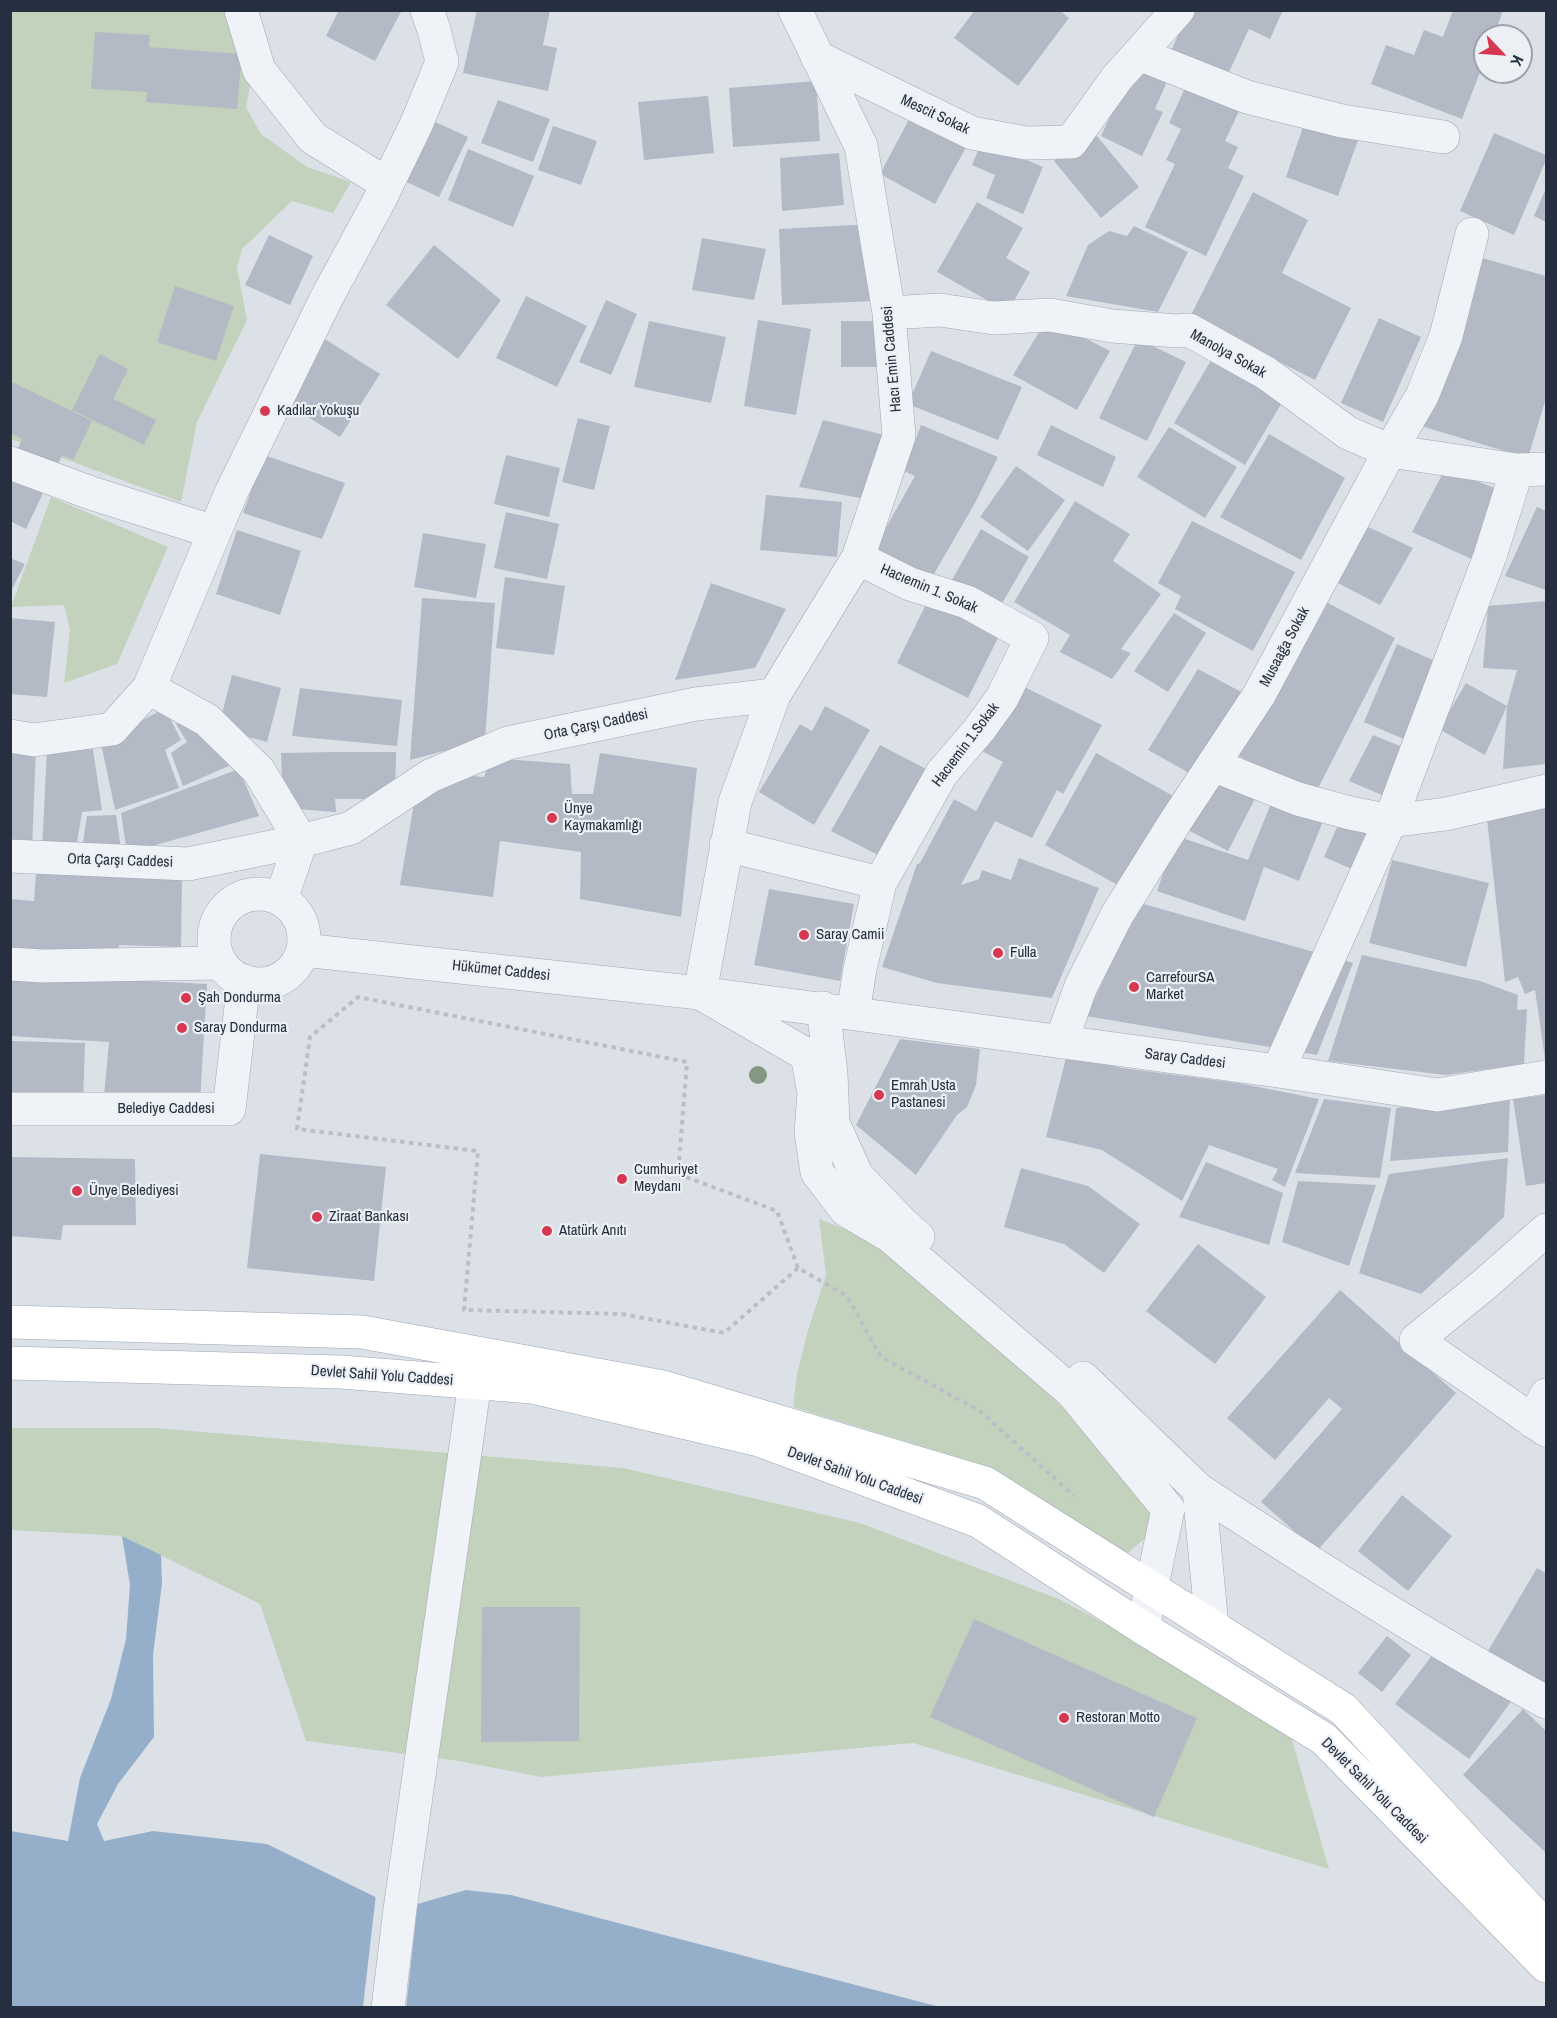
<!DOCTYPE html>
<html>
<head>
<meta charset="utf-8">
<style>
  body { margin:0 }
  #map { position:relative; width:1557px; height:2018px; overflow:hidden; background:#dce1e8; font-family:"Archivo Narrow",sans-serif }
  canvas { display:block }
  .frame { position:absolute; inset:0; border:12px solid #252f3f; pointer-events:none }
  .north { position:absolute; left:1473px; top:24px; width:60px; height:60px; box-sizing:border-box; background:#ecf0f5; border:2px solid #9ca3ac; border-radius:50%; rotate:115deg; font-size:16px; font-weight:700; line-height:24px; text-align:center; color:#252f3f }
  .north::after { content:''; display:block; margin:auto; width:21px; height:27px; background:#d63850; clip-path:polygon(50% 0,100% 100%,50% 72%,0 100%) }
</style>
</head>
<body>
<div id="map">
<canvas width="1557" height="2018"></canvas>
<div class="frame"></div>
<div class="north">K</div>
</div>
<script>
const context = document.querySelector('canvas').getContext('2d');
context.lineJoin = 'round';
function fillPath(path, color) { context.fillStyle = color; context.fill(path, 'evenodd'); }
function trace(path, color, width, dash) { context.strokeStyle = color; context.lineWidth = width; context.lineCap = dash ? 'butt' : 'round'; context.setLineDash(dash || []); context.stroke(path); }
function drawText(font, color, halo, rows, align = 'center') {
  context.font = font + ' "Archivo Narrow",sans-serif'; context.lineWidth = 4.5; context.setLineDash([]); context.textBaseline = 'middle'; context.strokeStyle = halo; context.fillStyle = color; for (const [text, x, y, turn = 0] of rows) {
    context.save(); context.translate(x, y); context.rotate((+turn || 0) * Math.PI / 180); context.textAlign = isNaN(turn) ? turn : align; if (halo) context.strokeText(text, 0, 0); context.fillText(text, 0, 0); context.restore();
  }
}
fillPath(new Path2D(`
  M 226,10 L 252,76 L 246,107 L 261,134 L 307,167 L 351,182 L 333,213 L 292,201 L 242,249 L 237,268 L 247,320 L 197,422 L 181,502 L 11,439 L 10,11 Z
  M 51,497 L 168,547 L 117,664 L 64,683 L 70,630 L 64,605 L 11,607 Z
  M 819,1219 L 869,1239 L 968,1321 L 1073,1417 L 1158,1513 L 1150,1534 L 1125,1555 L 990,1467 L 793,1407 L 797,1374 L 808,1330 L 826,1275 Z
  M 10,1428 L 156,1428 L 623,1468 L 860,1523 L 1061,1600 L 1287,1722 L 1329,1869 L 913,1743 L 541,1777 L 459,1761 L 306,1741 L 260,1604 L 122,1536 L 11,1530 Z`), '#c2d2bd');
fillPath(new Path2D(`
  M 122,1536 L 161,1555 L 162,1583 L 153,1655 L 154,1737 L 118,1784 L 97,1824 L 104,1841 L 153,1831 L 267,1844 L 400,1909 L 466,1890 L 511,1895 L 940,2007 L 11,2008 L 11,1831 L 68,1841 L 80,1778 L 111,1699 L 126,1639 L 130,1585 Z`), '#95afca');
fillPath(new Path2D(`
  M 376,1894 L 400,1906 L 418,1901 L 406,2008 L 363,2007 Z`), '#dce1e8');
fillPath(new Path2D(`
  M 339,10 L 402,10 L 375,61 L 326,36 Z
  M 477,10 L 550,10 L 543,45 L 557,48 L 548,91 L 463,73 Z
  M 975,10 L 1059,10 L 1069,18 L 1018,86 L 954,38 Z
  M 1189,10 L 1283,10 L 1270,39 L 1249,29 L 1224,83 L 1168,58 Z
  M 1453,10 L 1503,10 L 1494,36 L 1485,36 L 1485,59 L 1462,119 L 1371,84 L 1386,45 L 1414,55 L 1424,30 L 1443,37 Z
  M 95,32 L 150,35 L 149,47 L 242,54 L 237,109 L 146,102 L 147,92 L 91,89 Z
  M 1135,62 L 1169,77 L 1155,109 L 1163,112 L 1142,156 L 1101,136 Z
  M 816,81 L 820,141 L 733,147 L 729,88 Z
  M 1186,86 L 1239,111 L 1225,141 L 1238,147 L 1228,168 L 1244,176 L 1206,256 L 1145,227 L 1175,164 L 1166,160 L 1181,129 L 1169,123 Z
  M 708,96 L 714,153 L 644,160 L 638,102 Z
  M 498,100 L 550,119 L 533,162 L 481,143 Z
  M 914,110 L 970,140 L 935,204 L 880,174 Z
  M 431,120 L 468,137 L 439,197 L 402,180 Z
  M 1305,121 L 1358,140 L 1338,196 L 1286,177 Z
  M 553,126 L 597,141 L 581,185 L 538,170 Z
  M 1092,130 L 1139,187 L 1101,218 L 1054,161 Z
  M 1494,133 L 1546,155 L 1546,160 L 1514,235 L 1460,211 Z
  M 982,141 L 1043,167 L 1023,214 L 986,198 L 995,175 L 972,165 Z
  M 468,149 L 534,176 L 513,227 L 448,200 Z
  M 839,153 L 844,205 L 782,211 L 780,158 Z
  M 1546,188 L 1546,222 L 1534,216 Z
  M 1253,192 L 1308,220 L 1282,273 L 1351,308 L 1315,380 L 1190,317 Z
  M 977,202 L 1023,228 L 1006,258 L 1030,272 L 1008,312 L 937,272 Z
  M 872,224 L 875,301 L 782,305 L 779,229 Z
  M 1134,226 L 1188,252 L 1158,312 L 1066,296 L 1088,245 L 1109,231 L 1127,236 Z
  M 269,235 L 313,256 L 290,305 L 245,285 Z
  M 702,238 L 766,249 L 754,300 L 692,290 Z
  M 434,245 L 501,300 L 458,359 L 386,305 Z
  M 1475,256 L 1546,276 L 1546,398 L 1528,458 L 1421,426 Z
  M 175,286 L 234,306 L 216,361 L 157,342 Z
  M 526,296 L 587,326 L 557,387 L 496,358 Z
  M 606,300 L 637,314 L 611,375 L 579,362 Z
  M 1379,318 L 1421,337 L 1383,422 L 1341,403 Z
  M 1047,319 L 1110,351 L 1077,410 L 1013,375 Z
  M 758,320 L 811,329 L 796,415 L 744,406 Z
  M 649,321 L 726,337 L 711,403 L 634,387 Z
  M 841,321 L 884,321 L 884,367 L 841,367 Z
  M 325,339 L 380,374 L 340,437 L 284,402 Z
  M 1138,339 L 1186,362 L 1147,441 L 1099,418 Z
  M 931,351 L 1022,387 L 998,440 L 908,404 Z
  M 100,354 L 128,369 L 113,399 L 156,420 L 144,445 L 72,410 Z
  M 1213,357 L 1284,399 L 1245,465 L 1174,423 Z
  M 10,381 L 92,421 L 73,460 L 62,455 L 53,475 L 14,457 L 22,439 L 10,433 Z
  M 578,418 L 610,426 L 594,490 L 562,482 Z
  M 823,420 L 889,436 L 866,499 L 799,487 Z
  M 921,425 L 998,457 L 975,503 L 927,586 L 869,558 L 915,476 L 904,471 Z
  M 1051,425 L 1116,457 L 1103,487 L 1037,455 Z
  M 1169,427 L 1237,467 L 1205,518 L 1137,477 Z
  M 1269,434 L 1345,478 L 1301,560 L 1220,517 Z
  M 264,455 L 345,483 L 322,539 L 243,513 Z
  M 506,455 L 560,468 L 549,517 L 494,504 Z
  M 1016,466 L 1065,500 L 1028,551 L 980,517 Z
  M 1445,469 L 1521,498 L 1489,567 L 1412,532 Z
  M 10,477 L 43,493 L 26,529 L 10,521 Z
  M 766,495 L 842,502 L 837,557 L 760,550 Z
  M 1075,501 L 1130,534 L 1113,561 L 1161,594 L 1121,649 L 1131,653 L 1112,679 L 1060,652 L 1070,635 L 1014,602 Z
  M 1537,507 L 1546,511 L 1546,590 L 1505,576 Z
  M 506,512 L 559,524 L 547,579 L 494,568 Z
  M 1192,521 L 1295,572 L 1253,651 L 1175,609 L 1181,596 L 1158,583 Z
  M 1364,525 L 1413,548 L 1380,605 L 1334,581 Z
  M 981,529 L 1029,557 L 997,612 L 949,585 Z
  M 237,530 L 301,551 L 280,615 L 216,594 Z
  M 423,533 L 486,544 L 476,598 L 414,587 Z
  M 10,558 L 25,564 L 10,593 Z
  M 505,577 L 565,586 L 554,655 L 496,648 Z
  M 711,583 L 786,609 L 755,668 L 675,680 Z
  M 931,594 L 1002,630 L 968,698 L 897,663 Z
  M 422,598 L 495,603 L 485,740 L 410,760 Z
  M 1322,600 L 1395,638 L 1314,796 L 1239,756 Z
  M 1546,601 L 1546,764 L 1503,769 L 1507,706 L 1517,670 L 1483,668 L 1488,606 Z
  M 1174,613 L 1206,633 L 1168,692 L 1134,671 Z
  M 10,618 L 55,622 L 47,697 L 10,694 Z
  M 1397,644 L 1455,670 L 1422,747 L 1364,722 Z
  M 1198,669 L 1247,695 L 1200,779 L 1148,750 Z
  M 232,675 L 281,688 L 267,742 L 218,729 Z
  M 1014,682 L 1102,725 L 1063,794 L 1057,790 L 1032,838 L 995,821 L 961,885 L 979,879 L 982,870 L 1011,880 L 1019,858 L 1099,888 L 1052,998 L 937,983 L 882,967 L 917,864 L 920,863 L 954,799 L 976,811 L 1003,762 L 976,748 Z
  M 1466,683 L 1507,706 L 1485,755 L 1439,729 Z
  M 300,688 L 402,700 L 397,746 L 292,736 Z
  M 825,706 L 870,730 L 814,825 L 759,792 L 800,724 L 812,731 Z
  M 165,708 L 181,740 L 165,750 L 179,788 L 115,810 L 101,743 Z
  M 195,721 L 231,765 L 183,786 L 171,753 L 187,742 L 176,724 Z
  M 1373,735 L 1427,757 L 1403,804 L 1349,781 Z
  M 92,743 L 102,810 L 82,812 L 75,855 L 42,851 L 47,749 Z
  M 880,745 L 932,772 L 882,857 L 831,831 Z
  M 10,746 L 36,748 L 32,850 L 10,849 Z
  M 336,752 L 396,752 L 395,799 L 335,799 L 336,812 L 283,808 L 281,753 Z
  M 600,753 L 697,768 L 681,917 L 580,899 L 581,852 L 500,841 L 493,897 L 400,885 L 416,791 L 436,793 L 437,773 L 484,777 L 490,758 L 570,764 L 572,794 L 593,794 Z
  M 1096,753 L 1175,797 L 1125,889 L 1045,845 Z
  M 239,769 L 259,816 L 127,853 L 121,813 Z
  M 1215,771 L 1258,793 L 1228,851 L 1186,829 Z
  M 1272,801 L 1323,821 L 1299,881 L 1264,867 L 1245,921 L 1157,891 L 1176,836 L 1248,860 Z
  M 1546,803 L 1546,1059 L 1545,1059 L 1535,990 L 1525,994 L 1518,977 L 1505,982 L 1486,810 Z
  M 116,815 L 121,849 L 81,855 L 87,816 Z
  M 1341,818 L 1390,839 L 1373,878 L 1324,857 Z
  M 1392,860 L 1489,883 L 1466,967 L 1369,943 Z
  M 36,873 L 182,878 L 181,947 L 119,945 L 118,956 L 10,951 L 10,899 L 34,901 Z
  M 769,889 L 854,904 L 840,981 L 754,965 Z
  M 1140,903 L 1353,963 L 1317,1055 L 1086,1016 Z
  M 1362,955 L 1480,981 L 1518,995 L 1517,1010 L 1527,1009 L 1524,1064 L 1446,1075 L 1328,1061 Z
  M 11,974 L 207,984 L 200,1102 L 104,1096 L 109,1042 L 10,1036 Z
  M 900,1039 L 980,1049 L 976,1085 L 967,1107 L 957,1115 L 916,1175 L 856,1125 Z
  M 10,1041 L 85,1043 L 83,1103 L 10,1100 Z
  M 1067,1054 L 1122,1068 L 1238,1083 L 1319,1099 L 1285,1187 L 1272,1180 L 1278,1169 L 1209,1145 L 1182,1201 L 1102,1150 L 1046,1137 Z
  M 1546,1095 L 1546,1183 L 1526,1186 L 1513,1099 Z
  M 1510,1098 L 1508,1152 L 1390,1161 L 1396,1108 Z
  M 1324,1099 L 1391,1108 L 1380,1178 L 1295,1173 Z
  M 260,1154 L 386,1167 L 374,1281 L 247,1268 Z
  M 10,1157 L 135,1159 L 136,1225 L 63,1225 L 61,1240 L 10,1236 Z
  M 1508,1158 L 1504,1217 L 1421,1294 L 1359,1273 L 1389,1174 Z
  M 1206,1162 L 1283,1193 L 1269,1245 L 1179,1217 Z
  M 1021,1168 L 1088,1186 L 1140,1224 L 1104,1273 L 1064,1244 L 1004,1227 Z
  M 1298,1181 L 1376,1185 L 1349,1266 L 1282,1242 Z
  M 1198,1244 L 1266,1297 L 1215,1364 L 1146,1311 Z
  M 1340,1290 L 1456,1393 L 1317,1551 L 1261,1502 L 1342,1409 L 1329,1398 L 1275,1460 L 1227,1418 Z
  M 1402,1495 L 1452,1536 L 1408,1591 L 1358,1551 Z
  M 1537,1568 L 1546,1573 L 1546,1686 L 1488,1651 Z
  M 482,1607 L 580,1607 L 579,1741 L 481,1742 Z
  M 974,1619 L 1197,1718 L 1154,1817 L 930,1717 Z
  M 1387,1636 L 1411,1655 L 1382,1692 L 1358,1673 Z
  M 1440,1645 L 1513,1699 L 1469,1759 L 1395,1704 Z
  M 1523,1709 L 1546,1731 L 1546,1853 L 1463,1775 Z`), '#b3bac5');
const minor = new Path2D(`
  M 241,10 L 259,70 L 313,138 L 387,184
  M 1139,54 L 1247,97 L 1342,121 L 1443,137
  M 817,57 L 972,133 L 1026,143 L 1071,142 L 1117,78 L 1178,10
  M 889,313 L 940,310 L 993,318 L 1050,315 L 1112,326 L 1177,331 L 1189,330 L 1266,373 L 1348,433 L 1390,451 L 1517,470 L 1546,469
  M 10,463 L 91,493 L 214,532
  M 858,558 L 910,584 L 967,602 L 1032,638 L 1002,698 L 979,730 L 942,773 L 880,883
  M 149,688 L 207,720 L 259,771 L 301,841 L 281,899
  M 774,695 L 858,558 L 899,436 L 889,313 L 861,146 L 795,10
  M 10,736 L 34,740 L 112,729 L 149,688 L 231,493 L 326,299 L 379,201 L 416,125 L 442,62 L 434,30 L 427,10
  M 1213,765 L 1298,799 L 1350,813 L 1390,821 L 1446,814 L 1546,791
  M 726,845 L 880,883 L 860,969 L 853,1013
  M 10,856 L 188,864 L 301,841 L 351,828 L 430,776 L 508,743 L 696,704 L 774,695 L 735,802 L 700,993 L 1278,1071 L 1437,1095 L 1546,1077
  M214 939a45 45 0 1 1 90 0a45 45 0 1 1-90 0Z
  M 303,950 L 700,993 L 807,1055 L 814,1093 L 811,1132 L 817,1172 L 846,1210 L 890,1236 L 1072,1392 L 1168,1509 L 1143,1628
  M 10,964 L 42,966 L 221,963
  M 823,1008 L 831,1073 L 833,1123 L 857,1176 L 903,1224 L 918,1237
  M 1061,1042 L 1081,986 L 1117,915 L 1177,819 L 1259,695 L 1390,451 L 1422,396 L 1446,336 L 1472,234
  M 1278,1071 L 1390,821 L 1490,556 L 1517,470
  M 10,1109 L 229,1109 L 244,981
  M 1546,1230 L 1485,1284 L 1416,1340 L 1546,1430
  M 1083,1378 L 1199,1490 L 1212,1626
  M 1533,1422 L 1546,1395
  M 1199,1490 C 1313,1564 1426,1638 1546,1702
  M 388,2008 L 400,1909 L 475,1382`);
const major = new Path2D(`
  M 10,1322 L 362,1332 L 663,1387 L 985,1483 L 1343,1709 L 1546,1927
  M 10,1363 L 341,1372 L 532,1387 L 759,1440 L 978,1521 L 1143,1628 L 1324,1739 L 1546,1966`);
trace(minor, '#a1a8b2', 34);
trace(major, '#9ba5b4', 34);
trace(new Path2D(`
  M 798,1268 L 724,1333 L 622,1314 L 464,1310 L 478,1151 L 297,1129 L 310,1037 L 358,997 L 687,1062 L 678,1174 L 777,1211 L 798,1268 L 847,1296 L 881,1357 L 980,1411 L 1074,1496`), '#babfc6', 4, [4.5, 4.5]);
trace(minor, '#eff2f6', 33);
trace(major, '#fff', 33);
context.fillStyle = '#839784';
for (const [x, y] of [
  [758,1075]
]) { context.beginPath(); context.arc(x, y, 9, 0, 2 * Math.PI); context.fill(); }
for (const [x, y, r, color] of [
  [265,411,6,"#d63850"],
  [552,818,6,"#d63850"],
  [804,935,6,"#d63850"],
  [998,953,6,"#d63850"],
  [1134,987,6,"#d63850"],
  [186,998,6,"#d63850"],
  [182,1028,6,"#d63850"],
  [879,1095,6,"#d63850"],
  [622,1179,6,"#d63850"],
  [77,1191,6,"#d63850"],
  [317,1217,6,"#d63850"],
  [547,1231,6,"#d63850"],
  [1064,1718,6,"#d63850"]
]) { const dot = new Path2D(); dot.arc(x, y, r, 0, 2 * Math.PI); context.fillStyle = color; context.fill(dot); trace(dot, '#ecf0f5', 2); }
drawText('15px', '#252f3f', '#ecf0f5', [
  ["Mescit Sokak",935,115,25],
  ["Manolya Sokak",1228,354,29],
  ["Hacı Emin Caddesi",892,359,-95],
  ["Hacıemin 1. Sokak",929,589,23],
  ["Musaağa Sokak",1285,647,-62],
  ["Orta Çarşı Caddesi",596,725,-12],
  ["Hacıemin 1.Sokak",966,745,-53],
  ["Orta Çarşı Caddesi",120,861,2],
  ["Hükümet Caddesi",501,971,6],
  ["Saray Caddesi",1185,1059,7],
  ["Belediye Caddesi",166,1109],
  ["Devlet Sahil Yolu Caddesi",382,1376,4],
  ["Devlet Sahil Yolu Caddesi",855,1476,20],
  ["Devlet Sahil Yolu Caddesi",1374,1791,45]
]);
drawText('15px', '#252f3f', '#ecf0f5', [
  ["Kadılar Yokuşu",277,411],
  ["Ünye",564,809],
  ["Kaymakamlığı",564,826],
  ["Saray Camii",816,935],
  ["Fulla",1010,953],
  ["CarrefourSA",1146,978],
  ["Market",1146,995],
  ["Şah Dondurma",198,998],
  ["Saray Dondurma",194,1028],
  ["Emrah Usta",891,1086],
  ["Pastanesi",891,1103],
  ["Cumhuriyet",634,1170],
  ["Meydanı",634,1187],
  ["Ünye Belediyesi",89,1191],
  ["Ziraat Bankası",329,1217],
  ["Atatürk Anıtı",559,1231],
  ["Restoran Motto",1076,1718]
], 'left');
</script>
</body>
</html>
